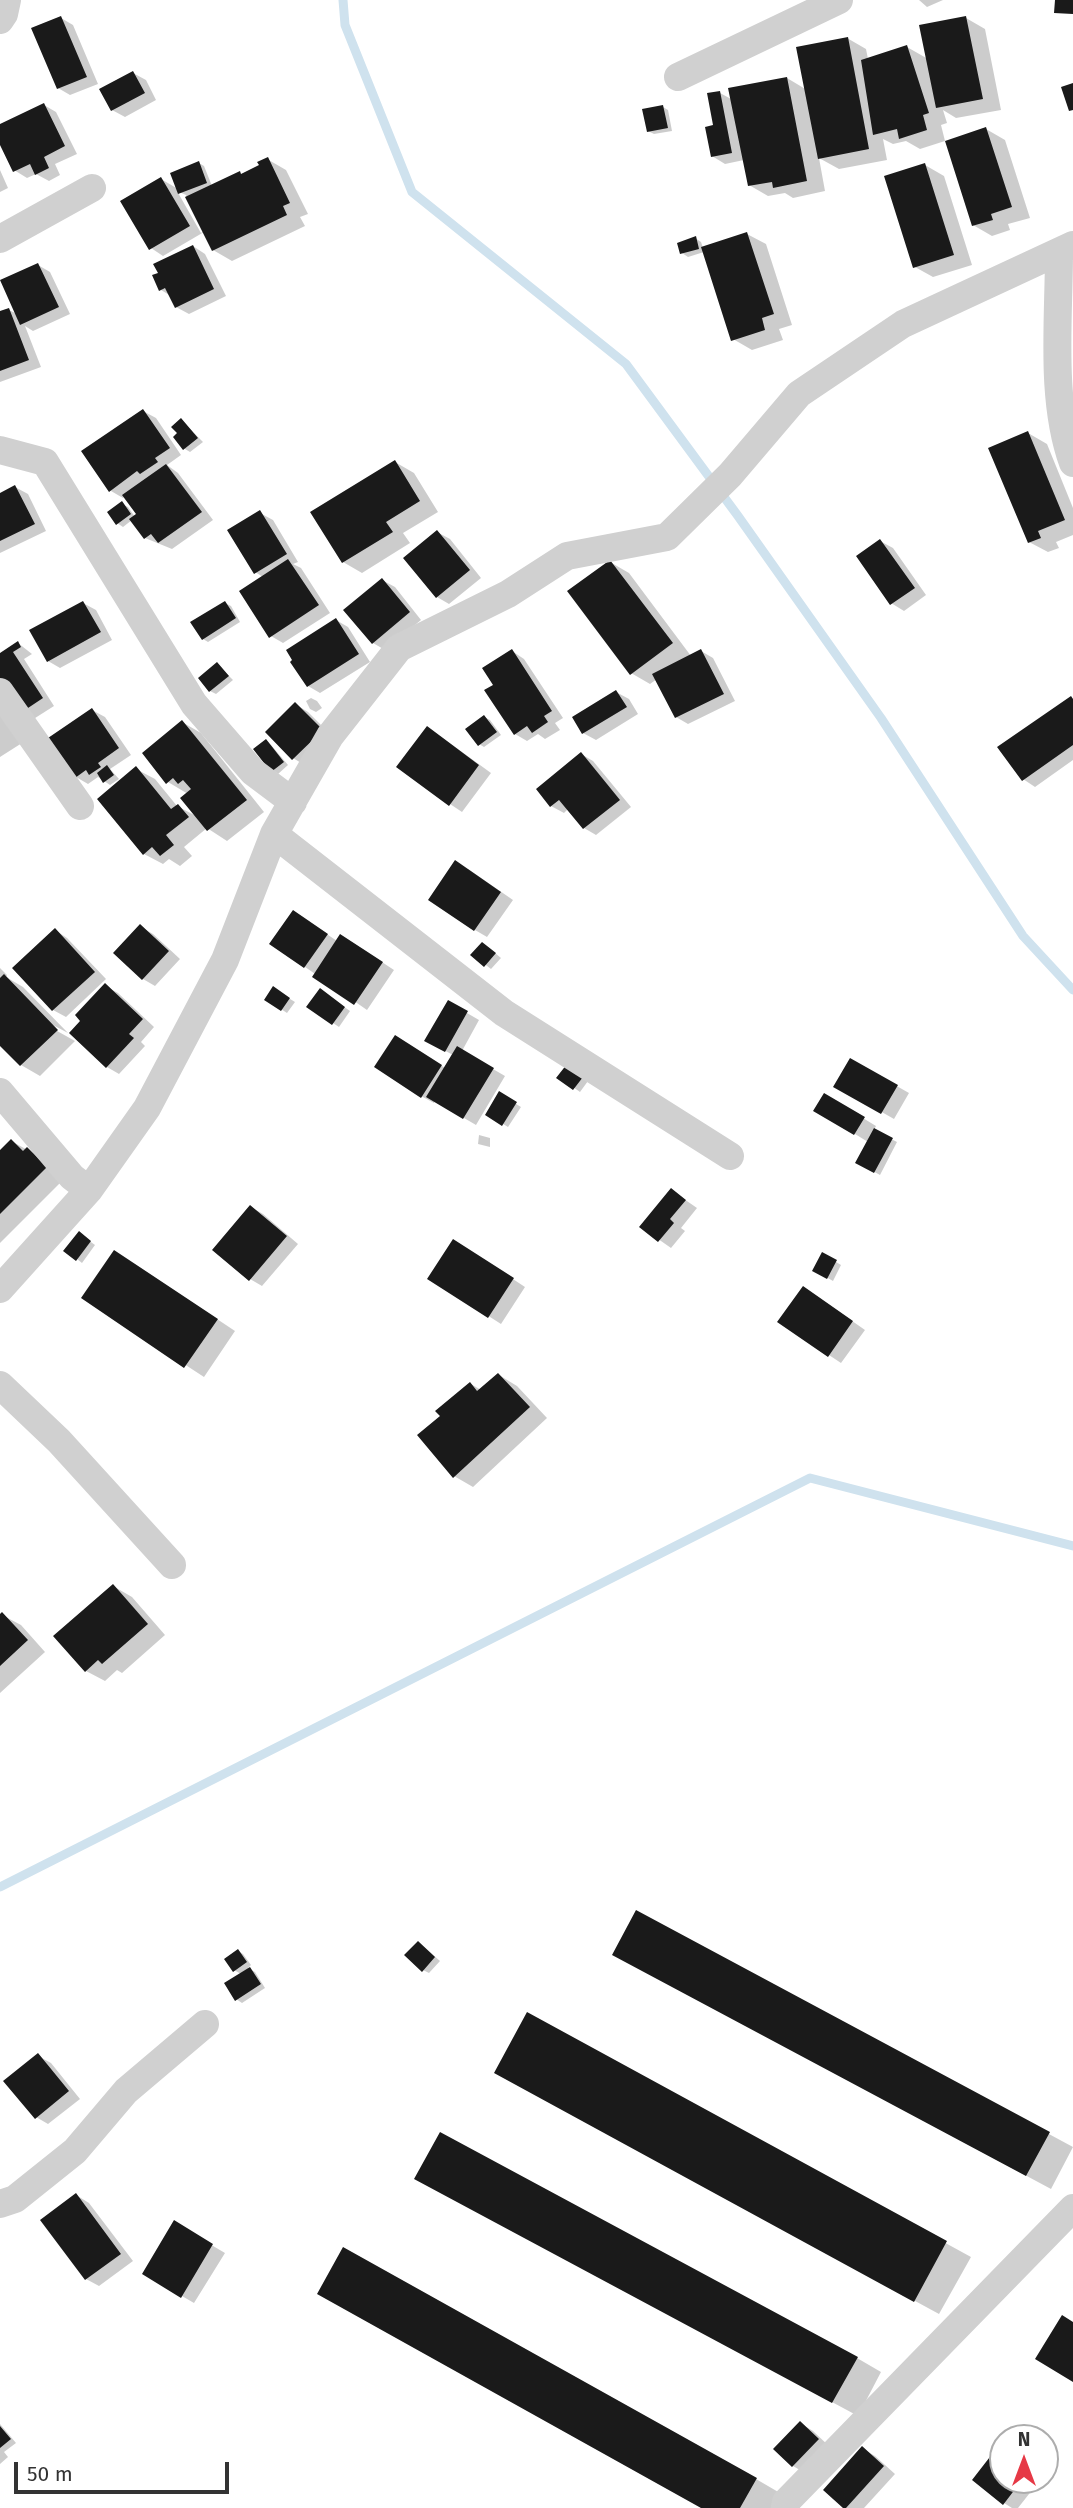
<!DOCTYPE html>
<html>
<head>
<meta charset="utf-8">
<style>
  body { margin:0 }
  #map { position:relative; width:1073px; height:2508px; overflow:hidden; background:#fff; font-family:"Fira Sans",sans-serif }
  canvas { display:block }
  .north { position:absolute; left:989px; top:2424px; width:70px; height:70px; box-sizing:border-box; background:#fff; border:2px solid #adadad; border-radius:50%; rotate:0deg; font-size:19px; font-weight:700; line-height:28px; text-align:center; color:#333 }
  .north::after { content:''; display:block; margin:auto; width:24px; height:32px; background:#e63946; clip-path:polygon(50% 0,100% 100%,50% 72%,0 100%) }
  .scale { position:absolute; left:14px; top:2462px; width:215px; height:32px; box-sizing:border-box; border:4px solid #333; border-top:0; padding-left:9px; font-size:21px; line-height:24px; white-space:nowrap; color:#333; -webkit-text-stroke:5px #fff; paint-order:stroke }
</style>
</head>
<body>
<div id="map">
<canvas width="1073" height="2508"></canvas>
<div class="north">N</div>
<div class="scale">50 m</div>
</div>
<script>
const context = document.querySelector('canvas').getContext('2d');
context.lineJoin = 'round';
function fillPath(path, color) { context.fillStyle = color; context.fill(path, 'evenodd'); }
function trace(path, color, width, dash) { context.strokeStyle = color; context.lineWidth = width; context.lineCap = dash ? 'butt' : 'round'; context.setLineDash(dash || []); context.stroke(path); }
fillPath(new Path2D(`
  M 919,0 L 943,0 L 927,7 Z
  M 61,18 L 73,25 L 98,84 L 70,95 L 58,88 Z
  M 966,18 L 985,29 L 1001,110 L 956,118 L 943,110 L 947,123 L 941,125 L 945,141 L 920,149 L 906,141 L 893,144 L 883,139 L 887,160 L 839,169 L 819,158 L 825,191 L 793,198 L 785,193 L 768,196 L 749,185 L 744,160 L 725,164 L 712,156 L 720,93 L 733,100 L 787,78 L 807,90 L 847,38 L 866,49 L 868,59 L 907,47 L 928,59 Z
  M 133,73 L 146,80 L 156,100 L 125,117 L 112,110 Z
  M 44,105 L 56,112 L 77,154 L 55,164 L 60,175 L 49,181 L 36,174 L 27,178 L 14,170 L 0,141 L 0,126 Z
  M 663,107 L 668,110 L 672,131 L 654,134 L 648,131 Z
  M 986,129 L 1005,140 L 1030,218 L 1008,224 L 1010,230 L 992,236 L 973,225 Z
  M 267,159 L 286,170 L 308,214 L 300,217 L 305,226 L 232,261 L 213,250 L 204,232 L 163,256 L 151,248 L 161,179 L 178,189 L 199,163 L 204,166 L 212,186 L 261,166 ZM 177,191 L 186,195 L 204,231 L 201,233 Z
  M 925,165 L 944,176 L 972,265 L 933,277 L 915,267 Z
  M 0,170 L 8,188 L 0,192 Z
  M 747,234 L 766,244 L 792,325 L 779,329 L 783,340 L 752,350 L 733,339 L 704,252 L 688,257 L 682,253 L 695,238 L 701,242 L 703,248 Z
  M 193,246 L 205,254 L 226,296 L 189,314 L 176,307 L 171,296 L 161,290 Z
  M 38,265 L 50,272 L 70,314 L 33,331 L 25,326 L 41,367 L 0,382 L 0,313 L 9,310 L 17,314 Z
  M 143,411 L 156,418 L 181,455 L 167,465 L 178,473 L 213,520 L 172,549 L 145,538 L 132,520 L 123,527 L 117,523 L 122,504 L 128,507 L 135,517 L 138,515 L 125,496 L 123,498 L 111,491 Z
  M 181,420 L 203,442 L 190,452 L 185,449 L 179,434 Z
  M 1028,433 L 1047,444 L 1073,508 L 1073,535 L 1056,542 L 1059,548 L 1048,552 L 1029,542 Z
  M 395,462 L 414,473 L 438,512 L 403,533 L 410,543 L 362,573 L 343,562 Z
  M 15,487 L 28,494 L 46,531 L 0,553 L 0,495 Z
  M 260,513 L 273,520 L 298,562 L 293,564 L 301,568 L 330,613 L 283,643 L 271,636 L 263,577 L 255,572 Z
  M 437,532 L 450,539 L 481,578 L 449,604 L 437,597 Z
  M 880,541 L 893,548 L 926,595 L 904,611 L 891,603 Z
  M 610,562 L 629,573 L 691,656 L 701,651 L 713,658 L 735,701 L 688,724 L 676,717 L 657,679 L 650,684 L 631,673 Z
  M 382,580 L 395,587 L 421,620 L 385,650 L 373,643 Z
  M 83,603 L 96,610 L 112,640 L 60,668 L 48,661 Z
  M 225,603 L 231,606 L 240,622 L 208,642 L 203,639 Z
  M 336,620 L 348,627 L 370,662 L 320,693 L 308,686 Z
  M 18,643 L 32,654 L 24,659 L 54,706 L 32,720 L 0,655 Z
  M 512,651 L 524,659 L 563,718 L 555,723 L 560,730 L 545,739 L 538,734 L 527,741 L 515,734 L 495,685 Z
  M 217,664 L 233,680 L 216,694 L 210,691 Z
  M 616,692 L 629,699 L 638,714 L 596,740 L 583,733 Z
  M 311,698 L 317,701 L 322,708 L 316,712 L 310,709 L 306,701 Z
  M 1073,699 L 1073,760 L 1035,787 L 1023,779 Z
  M 295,704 L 308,712 L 334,738 L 306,766 L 293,758 Z
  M 0,709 L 22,743 L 0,757 Z
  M 92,710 L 105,717 L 131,755 L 110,769 L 119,779 L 110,785 L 98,777 L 88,784 L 76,777 Z
  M 484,717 L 490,720 L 501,735 L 484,747 L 479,744 Z
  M 182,722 L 201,733 L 264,812 L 227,841 L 207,828 L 184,847 L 192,856 L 180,866 L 169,859 L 163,864 L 144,854 L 136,769 L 155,779 L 177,806 L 198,817 L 188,794 L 168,782 Z
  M 440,736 L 491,773 L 462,812 L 450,804 Z
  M 266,741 L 271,745 L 288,765 L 278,774 L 273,770 Z
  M 581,754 L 593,761 L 631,807 L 596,835 L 584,828 L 568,809 L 564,813 L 551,806 Z
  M 468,869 L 513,900 L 487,937 L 475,930 Z
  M 306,920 L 337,941 L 353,943 L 394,970 L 367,1010 L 272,944 Z
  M 141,927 L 153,934 L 180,959 L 155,986 L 143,979 Z
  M 55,930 L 67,938 L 106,979 L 66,1017 L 53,1010 Z
  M 488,947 L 501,958 L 491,969 L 473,955 Z
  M 0,968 L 7,975 L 6,977 L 23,987 L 68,1033 L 51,1024 L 50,1027 L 75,1041 L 40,1076 L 21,1065 L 0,1043 Z
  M 105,986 L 118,993 L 154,1027 L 141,1042 L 145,1046 L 119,1074 L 107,1067 L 70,1034 L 83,1021 Z
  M 274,989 L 295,1002 L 287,1013 L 266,999 Z
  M 326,994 L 350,1011 L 339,1027 L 309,1007 Z
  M 448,1002 L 479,1020 L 462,1051 L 505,1076 L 476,1125 L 435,1101 L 434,1103 L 421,1096 L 408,1044 L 445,1068 L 453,1055 L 427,1041 Z
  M 851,1060 L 909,1093 L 894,1119 L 836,1086 Z
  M 567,1066 L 588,1081 L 580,1092 L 559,1077 Z
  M 500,1094 L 521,1107 L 508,1127 L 487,1114 Z
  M 825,1095 L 876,1126 L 874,1130 L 897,1142 L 880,1175 L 858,1163 L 868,1142 L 816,1110 Z
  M 479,1135 L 490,1138 L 490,1147 L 478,1144 Z
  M 11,1141 L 46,1160 L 65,1178 L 0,1243 L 0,1153 Z
  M 671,1190 L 697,1208 L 681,1228 L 685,1231 L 671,1248 L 641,1227 Z
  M 251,1207 L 263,1214 L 298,1244 L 262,1286 L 250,1279 Z
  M 84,1237 L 95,1245 L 82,1263 L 77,1259 Z
  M 466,1248 L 525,1287 L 501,1324 L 429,1278 Z
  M 823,1254 L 841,1265 L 833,1281 L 814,1270 Z
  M 133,1263 L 235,1331 L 204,1377 L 83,1298 Z
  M 815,1295 L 865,1330 L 841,1363 L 779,1322 Z
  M 499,1375 L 517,1386 L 547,1418 L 473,1487 L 454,1476 L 443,1417 L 471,1384 L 481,1390 Z
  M 113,1586 L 132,1597 L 165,1635 L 122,1673 L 117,1670 L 105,1681 L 86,1671 Z
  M 2,1615 L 21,1625 L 45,1652 L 0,1693 L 0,1617 Z
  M 637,1912 L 1073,2147 L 1051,2189 L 639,1968 Z
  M 424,1947 L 440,1961 L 429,1973 L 423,1970 Z
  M 238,1951 L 243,1954 L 251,1965 L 248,1968 L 255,1972 L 265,1988 L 242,2003 L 236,1999 L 241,1974 L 234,1970 Z
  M 528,2014 L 971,2257 L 939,2314 L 520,2086 Z
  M 38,2056 L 51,2063 L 80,2099 L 48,2124 L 36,2117 Z
  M 441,2192 L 857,2358 L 881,2372 L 858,2416 Z
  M 76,2195 L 89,2203 L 133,2261 L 99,2286 L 86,2279 L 42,2221 Z
  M 174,2223 L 225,2253 L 194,2303 L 144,2274 Z
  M 800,2423 L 813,2431 L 830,2447 L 805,2473 L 793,2466 Z
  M 0,2424 L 16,2443 L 4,2452 L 8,2457 L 0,2464 Z
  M 1003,2443 L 1003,2480 L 1040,2480 L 1018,2508 L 1012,2508 L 1004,2503 L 974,2480 Z
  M 863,2449 L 875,2456 L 895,2474 L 864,2508 L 846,2508 Z
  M 756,2479 L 780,2493 L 772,2508 L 703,2508 Z`), '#0003');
trace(new Path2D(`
  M 343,0 L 345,25 L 412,192 L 626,364 L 738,516 L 881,718 L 1023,936 L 1073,990
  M 0,1887 L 810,1478 L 1073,1546`), '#cfe2ee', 9);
fillPath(new Path2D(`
  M 1055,0 L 1073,0 L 1073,14 L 1054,13 Z
  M 61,16 L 87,77 L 57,89 L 31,28 Z
  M 966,16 L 983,99 L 936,108 L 919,25 Z
  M 848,37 L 869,149 L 818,159 L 796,47 Z
  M 907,45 L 929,113 L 923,115 L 927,130 L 899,139 L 897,129 L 873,135 L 861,60 Z
  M 133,71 L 145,93 L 111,111 L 99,89 Z
  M 787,77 L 807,181 L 773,188 L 772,182 L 748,186 L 728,88 Z
  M 1073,83 L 1073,110 L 1069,111 L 1061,87 Z
  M 720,91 L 732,153 L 711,157 L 705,127 L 713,125 L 707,93 Z
  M 44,103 L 65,146 L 44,157 L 49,168 L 35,175 L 30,164 L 13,172 L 0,145 L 0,124 Z
  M 663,105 L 668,128 L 647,132 L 642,109 Z
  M 986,127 L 1012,207 L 991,214 L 993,220 L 972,226 L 945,141 Z
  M 268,157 L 290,203 L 283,206 L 287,215 L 212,251 L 185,197 L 240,171 L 241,174 L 259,165 L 257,162 Z
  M 199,161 L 207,183 L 178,194 L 170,173 Z
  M 925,163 L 954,255 L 913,268 L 884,176 Z
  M 161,177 L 190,226 L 149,250 L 120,201 Z
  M 747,232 L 774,314 L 762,318 L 765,330 L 731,341 L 701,247 Z
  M 696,236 L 699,249 L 680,254 L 677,243 Z
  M 193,245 L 214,289 L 175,308 L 165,288 L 159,291 L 152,275 L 158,273 L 153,264 Z
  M 38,263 L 59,307 L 20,325 L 0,280 Z
  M 9,308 L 29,360 L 0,371 L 0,311 Z
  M 143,409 L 170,448 L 155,458 L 158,462 L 140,474 L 137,471 L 109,492 L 81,451 Z
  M 181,418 L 198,438 L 183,450 L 173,437 L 177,433 L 171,427 Z
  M 1028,431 L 1065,520 L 1038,531 L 1041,538 L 1028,543 L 988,448 Z
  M 395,460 L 420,501 L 386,522 L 393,532 L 342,563 L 310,512 Z
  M 166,464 L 202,512 L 158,543 L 151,534 L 144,539 L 129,519 L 136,514 L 122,495 Z
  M 15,485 L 35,524 L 0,541 L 0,493 Z
  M 122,501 L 131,514 L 116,525 L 107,512 Z
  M 260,510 L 287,554 L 254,574 L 227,530 Z
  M 437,530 L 470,570 L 436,598 L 403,558 Z
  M 880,539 L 915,588 L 890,605 L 856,556 Z
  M 288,559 L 319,605 L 269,638 L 239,591 Z
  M 610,560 L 673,643 L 630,675 L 567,591 Z
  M 382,578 L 410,612 L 372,644 L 343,610 Z
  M 83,601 L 101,632 L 47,662 L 29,630 Z
  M 225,601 L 236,618 L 202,640 L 190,622 Z
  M 336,618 L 359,654 L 307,687 L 290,662 L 292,660 L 286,650 Z
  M 18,641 L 21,647 L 13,652 L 43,698 L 19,714 L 0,685 L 0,653 Z
  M 512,649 L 552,711 L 544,716 L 548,722 L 532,733 L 527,726 L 514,735 L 484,690 L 493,685 L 482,668 Z
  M 701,649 L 724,694 L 675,718 L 652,674 Z
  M 217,662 L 229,676 L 209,692 L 198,678 Z
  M 616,690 L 627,707 L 582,734 L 572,717 Z
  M 1071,696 L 1073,699 L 1073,745 L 1022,781 L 997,747 Z
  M 295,702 L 323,730 L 292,760 L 265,732 Z
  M 92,708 L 119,748 L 98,763 L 101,767 L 89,775 L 86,770 L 75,778 L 48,738 Z
  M 484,715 L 497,732 L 478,746 L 465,729 Z
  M 182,720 L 247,800 L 207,831 L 180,798 L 191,789 L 183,780 L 178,784 L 173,778 L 166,784 L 142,753 Z
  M 427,726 L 479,765 L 449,806 L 396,767 Z
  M 266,739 L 284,762 L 271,772 L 253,749 Z
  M 581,752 L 620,800 L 583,829 L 559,800 L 550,807 L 536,789 Z
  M 107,765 L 114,775 L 103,783 L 97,773 Z
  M 136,766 L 171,809 L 178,804 L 189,817 L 166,835 L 174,845 L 160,856 L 152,847 L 143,855 L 97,799 Z
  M 455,860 L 501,892 L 474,931 L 428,900 Z
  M 293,910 L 328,934 L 304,968 L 269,944 Z
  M 140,924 L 169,951 L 142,980 L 113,953 Z
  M 55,928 L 95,972 L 52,1011 L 12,968 Z
  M 340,934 L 383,962 L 354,1005 L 312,977 Z
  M 482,942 L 496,953 L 484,967 L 470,955 Z
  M 4,974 L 58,1030 L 20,1066 L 0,1046 L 0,978 Z
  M 105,983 L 143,1019 L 129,1034 L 134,1038 L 106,1068 L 69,1033 L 80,1021 L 75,1015 Z
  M 273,986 L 290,998 L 281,1011 L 264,1000 Z
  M 320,988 L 345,1007 L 332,1025 L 306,1007 Z
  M 448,1000 L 468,1011 L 445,1052 L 424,1041 Z
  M 395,1035 L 442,1065 L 421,1098 L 374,1067 Z
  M 457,1046 L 494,1068 L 463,1119 L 426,1097 Z
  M 850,1058 L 898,1085 L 881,1114 L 833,1087 Z
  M 567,1064 L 583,1077 L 573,1090 L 556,1078 Z
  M 499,1091 L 517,1102 L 502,1126 L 485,1115 Z
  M 824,1093 L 865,1117 L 854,1135 L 813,1111 Z
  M 874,1128 L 893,1138 L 874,1173 L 855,1163 Z
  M 11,1139 L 23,1151 L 27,1147 L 47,1167 L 0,1214 L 0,1150 Z
  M 671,1188 L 686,1200 L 670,1219 L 674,1223 L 658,1242 L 639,1227 Z
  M 250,1205 L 287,1236 L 249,1281 L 212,1250 Z
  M 79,1231 L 91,1241 L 76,1261 L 63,1251 Z
  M 453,1239 L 514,1278 L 488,1318 L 427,1279 Z
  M 114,1250 L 218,1319 L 184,1368 L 81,1298 Z
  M 822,1252 L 837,1260 L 827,1279 L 812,1271 Z
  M 803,1286 L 853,1321 L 828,1357 L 777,1322 Z
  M 498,1373 L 530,1407 L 453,1478 L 417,1435 L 440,1416 L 435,1411 L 470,1382 L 477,1391 Z
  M 113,1584 L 148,1624 L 102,1664 L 98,1660 L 85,1672 L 53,1636 Z
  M 2,1612 L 28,1640 L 0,1666 L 0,1614 Z
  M 636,1910 L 1050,2132 L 1026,2176 L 612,1955 Z
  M 418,1941 L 435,1957 L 422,1972 L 404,1955 Z
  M 238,1949 L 247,1962 L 233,1972 L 224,1959 Z
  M 250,1967 L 261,1984 L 235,2001 L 224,1983 Z
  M 527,2012 L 947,2241 L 914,2302 L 494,2073 Z
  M 38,2053 L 69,2091 L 35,2119 L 3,2081 Z
  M 440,2132 L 858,2357 L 832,2403 L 414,2179 Z
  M 76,2193 L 121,2254 L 85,2280 L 40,2220 Z
  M 174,2220 L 213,2244 L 181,2298 L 142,2274 Z
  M 343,2247 L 757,2478 L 740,2508 L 701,2508 L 317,2294 Z
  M 1062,2315 L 1073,2322 L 1073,2382 L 1035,2359 Z
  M 800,2421 L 819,2439 L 792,2467 L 773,2449 Z
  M 0,2426 L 11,2439 L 0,2448 Z
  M 1003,2440 L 1003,2480 L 1022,2480 L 1003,2505 L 972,2480 Z
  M 862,2446 L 884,2466 L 846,2508 L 843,2508 L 823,2490 Z`), '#1a1a1a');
trace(new Path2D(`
  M 0,20 L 4,14 L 7,0
  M 678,77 L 839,0
  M 0,239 L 92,188
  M 1059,252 C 1059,319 1050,400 1073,463
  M 0,450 L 45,462 L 194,704 L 253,772 L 293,802
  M 0,692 L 80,806
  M 274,834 L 504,1013 L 730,1156
  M 0,1092 L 72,1177 L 89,1190
  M 0,1289 L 89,1190 L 147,1108 L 225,960 L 274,834 L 330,736 L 399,648 L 508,594 L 567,556 L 667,537 L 730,475 L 799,394 L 903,324 L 1073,245
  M 0,1385 L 59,1441 L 172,1565
  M 0,2204 L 15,2199 L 75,2151 L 126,2091 L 205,2024
  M 785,2508 L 786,2502 L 1073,2208`), '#d0d0d0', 28);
</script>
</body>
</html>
